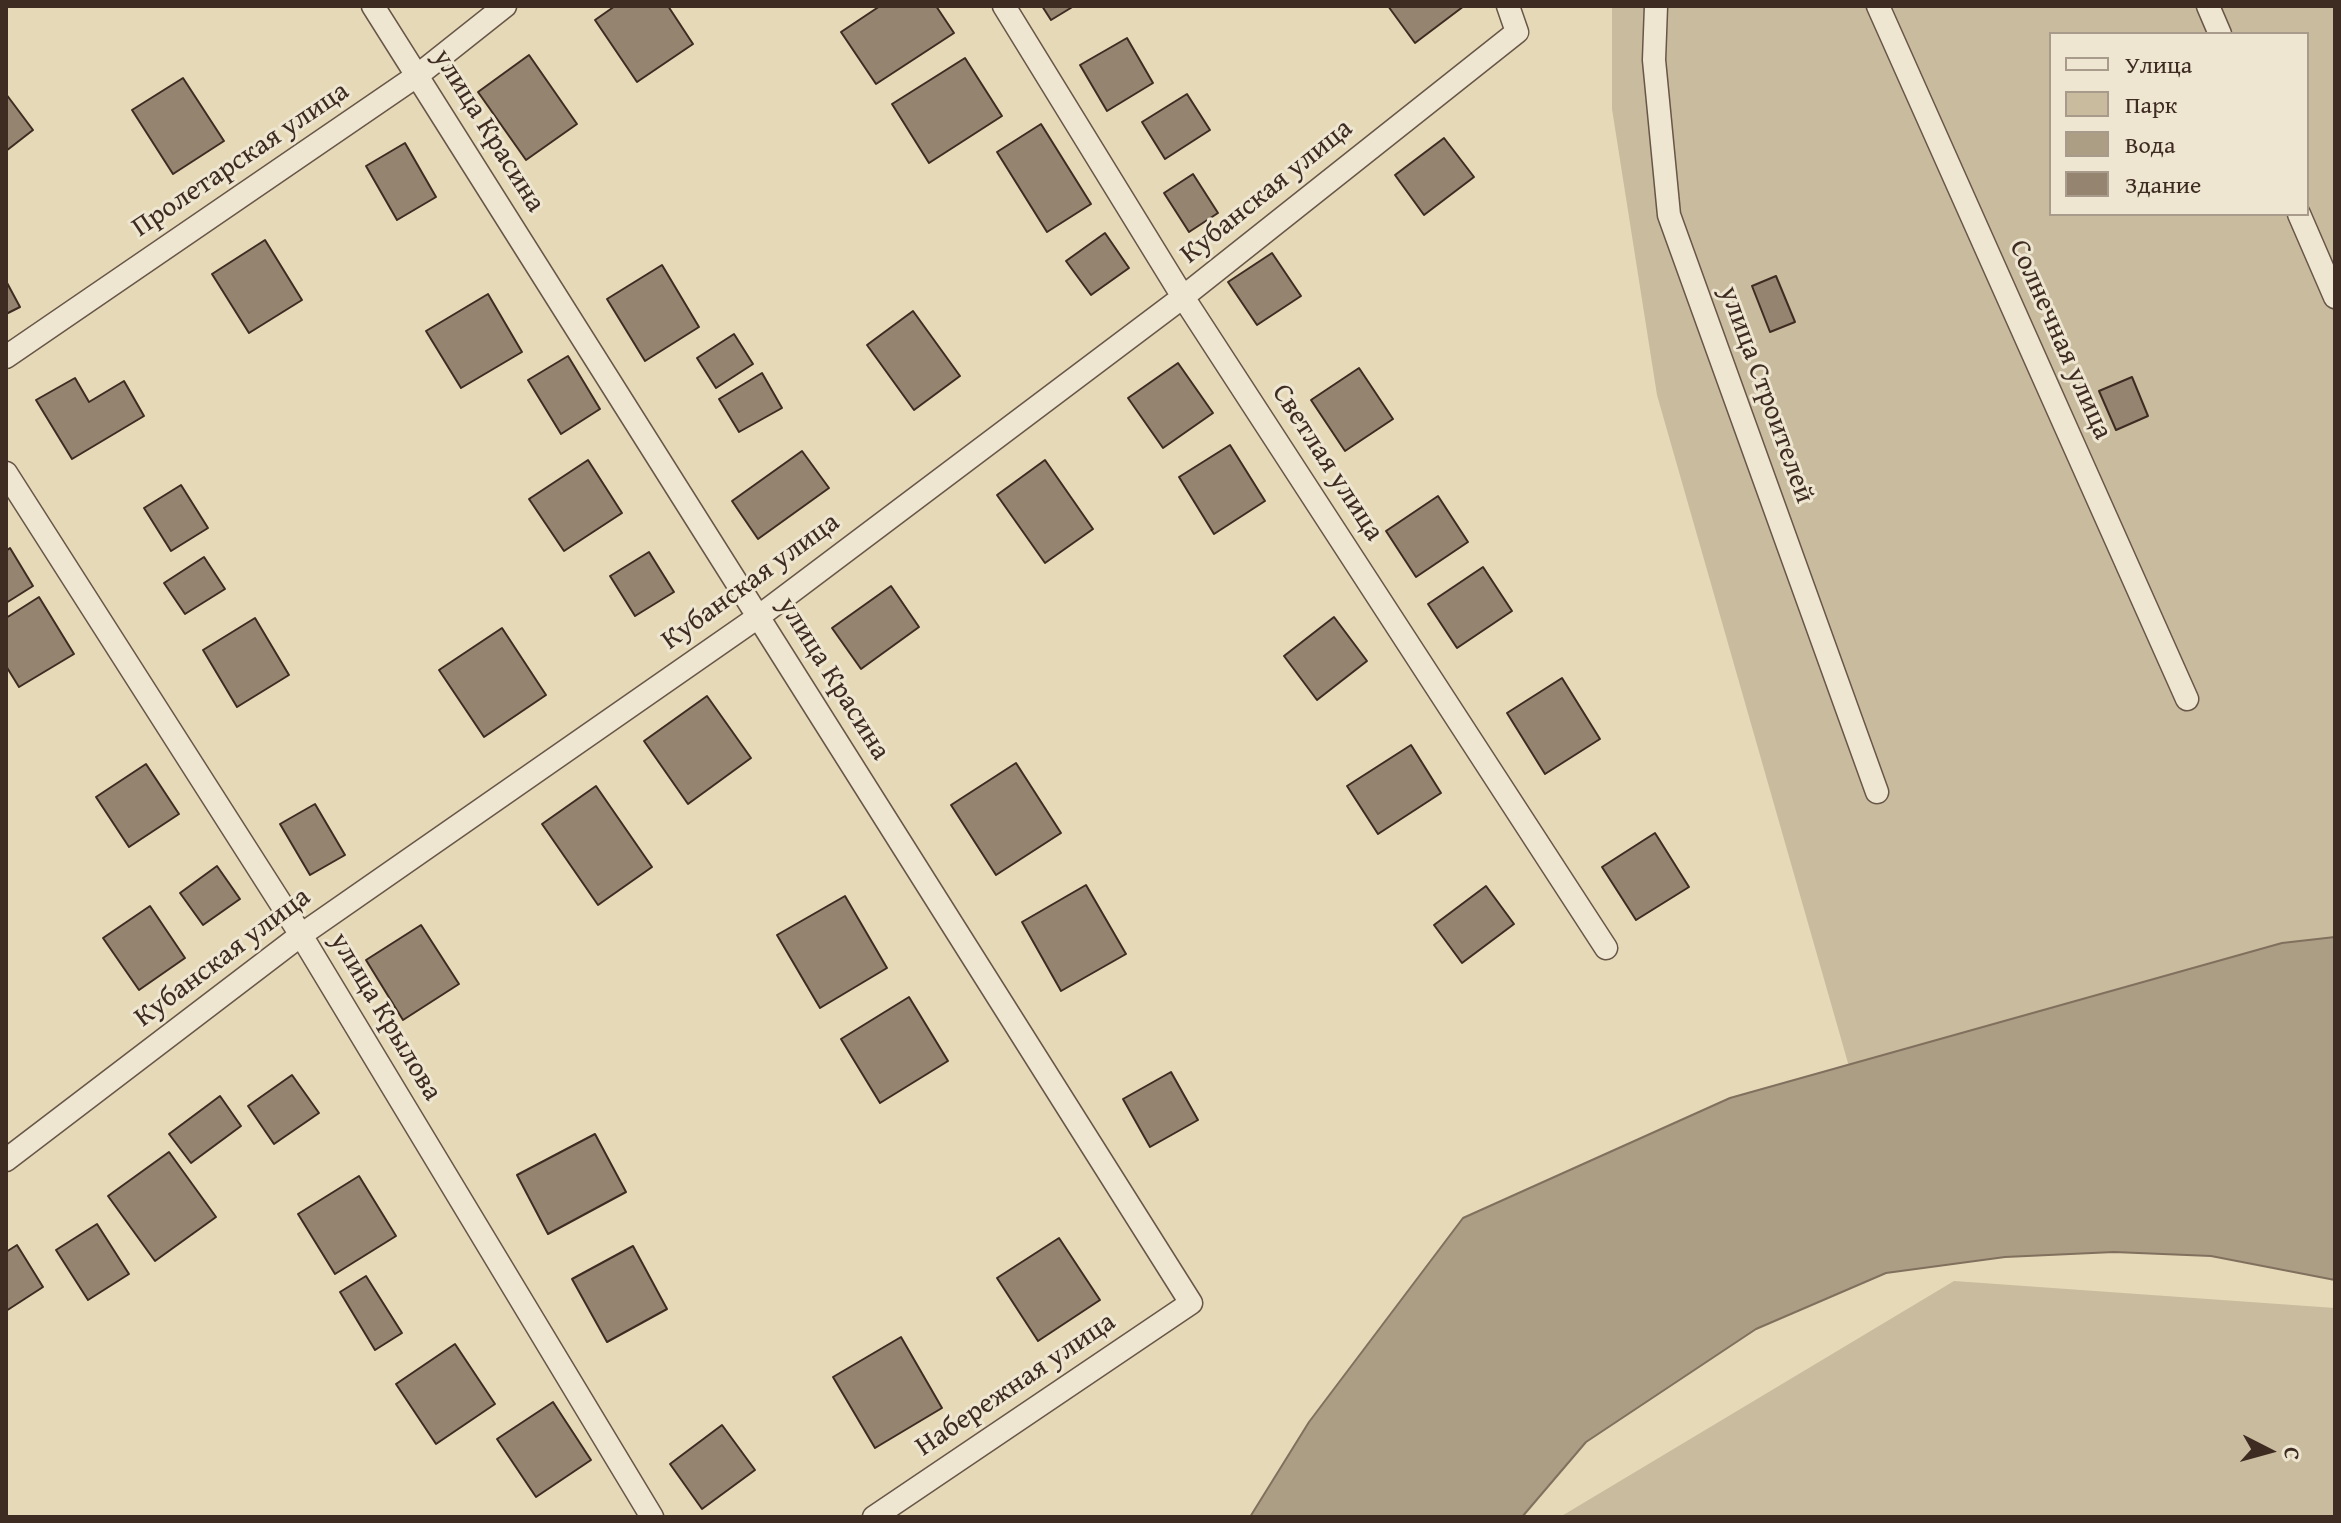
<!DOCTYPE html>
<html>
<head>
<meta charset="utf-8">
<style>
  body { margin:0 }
  #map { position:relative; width:2341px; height:1523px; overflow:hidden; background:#e5d9b8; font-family:"Gentium Book Plus",serif }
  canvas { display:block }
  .frame { position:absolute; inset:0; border:8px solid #3e2b22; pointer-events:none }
  .legend { position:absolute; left:2049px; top:32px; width:260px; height:184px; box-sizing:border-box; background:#eee6d1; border:2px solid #a89b8b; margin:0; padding:10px 14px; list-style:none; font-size:24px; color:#3e2b22 }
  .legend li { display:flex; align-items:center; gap:16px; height:40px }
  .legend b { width:40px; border:2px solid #a89b8b }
  .north { position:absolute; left:2229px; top:1411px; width:80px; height:80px; -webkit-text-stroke:6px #eee6d1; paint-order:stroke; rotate:96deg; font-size:22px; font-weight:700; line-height:32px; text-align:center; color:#3e2b22 }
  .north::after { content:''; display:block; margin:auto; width:28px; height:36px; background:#3e2b22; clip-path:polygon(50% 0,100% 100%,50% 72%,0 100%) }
</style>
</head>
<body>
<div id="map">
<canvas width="2341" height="1523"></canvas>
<div class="frame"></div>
<ul class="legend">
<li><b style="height:10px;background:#eee6d1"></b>Улица</li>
<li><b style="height:22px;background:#c9bb9e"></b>Парк</li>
<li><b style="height:22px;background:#ac9e85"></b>Вода</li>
<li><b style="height:22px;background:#958570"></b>Здание</li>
</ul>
<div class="north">С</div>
</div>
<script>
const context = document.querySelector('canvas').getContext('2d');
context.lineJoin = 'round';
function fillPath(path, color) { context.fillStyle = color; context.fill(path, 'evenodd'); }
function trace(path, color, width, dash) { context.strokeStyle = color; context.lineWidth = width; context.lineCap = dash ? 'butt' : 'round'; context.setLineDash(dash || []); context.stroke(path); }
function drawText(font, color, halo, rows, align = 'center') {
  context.font = font + ' "Gentium Book Plus",serif'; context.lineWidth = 6; context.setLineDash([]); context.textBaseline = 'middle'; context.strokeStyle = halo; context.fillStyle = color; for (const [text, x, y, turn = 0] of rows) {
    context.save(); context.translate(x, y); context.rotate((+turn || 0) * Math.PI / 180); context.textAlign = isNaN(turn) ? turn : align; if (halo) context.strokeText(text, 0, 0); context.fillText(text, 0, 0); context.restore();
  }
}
fillPath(new Path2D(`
  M 1612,6 L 2335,6 L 2335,974 L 1850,1070 L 1657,395 L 1612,109 ZM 2051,34 L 2307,34 L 2307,214 L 2051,214 Z
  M 1954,1281 L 2335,1308 L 2335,1517 L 1560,1517 Z`), '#c9bb9e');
const water = new Path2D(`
  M 2335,937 L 2335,1280 L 2211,1256 L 2114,1252 L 2005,1257 L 1886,1273 L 1756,1329 L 1586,1442 L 1522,1517 L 1250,1517 L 1309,1422 L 1463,1218 L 1730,1098 L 2282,943 Z`);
fillPath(water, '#ac9e85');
trace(water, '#80705d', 2);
const building = new Path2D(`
  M 615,6 L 668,6 L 693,44 L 637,82 L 595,20 Z
  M 880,6 L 936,6 L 954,33 L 876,84 L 841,32 Z
  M 1042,6 L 1074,6 L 1051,20 Z
  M 1388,6 L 1464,6 L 1415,43 Z
  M 1127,38 L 1153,83 L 1107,111 L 1080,65 Z
  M 529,55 L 577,124 L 526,160 L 478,92 Z
  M 965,58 L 1002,116 L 929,163 L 892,104 Z
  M 183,78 L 224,141 L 173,174 L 132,110 Z
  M 6,94 L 33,130 L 6,151 Z
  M 1187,94 L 1210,130 L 1165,159 L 1142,122 Z
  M 1041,124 L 1091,204 L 1047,232 L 997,152 Z
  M 1444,138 L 1474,177 L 1424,215 L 1395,175 Z
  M 405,143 L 436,197 L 397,220 L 366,166 Z
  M 1193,174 L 1218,213 L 1189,232 L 1164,193 Z
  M 1105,233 L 1129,268 L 1091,295 L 1066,261 Z
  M 265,240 L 302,300 L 249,333 L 212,274 Z
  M 1272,253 L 1301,296 L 1257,325 L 1228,282 Z
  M 662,265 L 699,327 L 645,361 L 607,299 Z
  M 1776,276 L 1795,322 L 1770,332 L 1752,286 Z
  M 6,281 L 20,307 L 6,314 Z
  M 488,294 L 522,352 L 461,388 L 426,331 Z
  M 913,311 L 960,376 L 914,410 L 867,345 Z
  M 734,334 L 753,364 L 716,388 L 697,358 Z
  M 568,356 L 600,409 L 561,434 L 528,380 Z
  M 1178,363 L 1213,413 L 1163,448 L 1128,398 Z
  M 1359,368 L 1393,419 L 1345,451 L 1311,400 Z
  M 762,373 L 782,408 L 739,432 L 719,399 Z
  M 2132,377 L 2148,416 L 2116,430 L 2099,391 Z
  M 75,378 L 89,402 L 124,381 L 144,416 L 72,459 L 36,400 Z
  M 1230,445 L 1265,501 L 1214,534 L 1179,477 Z
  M 802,451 L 829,488 L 758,539 L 732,501 Z
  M 588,460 L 622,513 L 564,551 L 529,499 Z
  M 1045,460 L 1093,529 L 1045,563 L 997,495 Z
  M 181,485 L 208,528 L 171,551 L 144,508 Z
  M 1438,496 L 1468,542 L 1416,577 L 1386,531 Z
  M 10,548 L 33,586 L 6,603 L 6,551 Z
  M 649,552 L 674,592 L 635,616 L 610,576 Z
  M 204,557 L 225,589 L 185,614 L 164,583 Z
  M 1483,567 L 1512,611 L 1457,648 L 1428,604 Z
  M 891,586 L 919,627 L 861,669 L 832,628 Z
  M 39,597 L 74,654 L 19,687 L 6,666 L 6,618 Z
  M 1334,617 L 1367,661 L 1317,700 L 1284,656 Z
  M 255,618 L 289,675 L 237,707 L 203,650 Z
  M 502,628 L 546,695 L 484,737 L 439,670 Z
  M 1562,678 L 1600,739 L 1545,774 L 1507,713 Z
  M 707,696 L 751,758 L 688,804 L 644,741 Z
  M 1411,745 L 1441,793 L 1378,834 L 1347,786 Z
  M 1016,763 L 1061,833 L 996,875 L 951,805 Z
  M 146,764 L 179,814 L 129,847 L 96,797 Z
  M 596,786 L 652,867 L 598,905 L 542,824 Z
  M 315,804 L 345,855 L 310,875 L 280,824 Z
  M 1655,833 L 1689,887 L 1636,920 L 1602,867 Z
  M 217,866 L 240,899 L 203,925 L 180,893 Z
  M 1086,885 L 1126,954 L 1061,991 L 1022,922 Z
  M 1486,886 L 1514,924 L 1462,963 L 1434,925 Z
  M 845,896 L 887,968 L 820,1008 L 777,935 Z
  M 150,906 L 185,958 L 139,990 L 103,938 Z
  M 421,925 L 459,984 L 403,1020 L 366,960 Z
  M 909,997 L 948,1061 L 880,1103 L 841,1039 Z
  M 1171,1072 L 1198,1120 L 1150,1147 L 1123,1099 Z
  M 292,1075 L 319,1113 L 274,1144 L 248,1106 Z
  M 220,1096 L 241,1126 L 191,1163 L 169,1134 Z
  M 595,1134 L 626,1192 L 548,1234 L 517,1175 Z
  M 169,1152 L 216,1217 L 155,1261 L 108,1196 Z
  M 359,1176 L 396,1236 L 335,1274 L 298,1214 Z
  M 97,1224 L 129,1274 L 88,1300 L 56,1250 Z
  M 1059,1238 L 1100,1300 L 1038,1341 L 997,1278 Z
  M 17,1245 L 43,1287 L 6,1311 L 6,1252 Z
  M 633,1246 L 667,1309 L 607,1342 L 572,1279 Z
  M 366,1276 L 402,1333 L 375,1350 L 340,1292 Z
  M 901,1337 L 942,1408 L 875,1448 L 833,1377 Z
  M 455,1344 L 495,1404 L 436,1444 L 396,1384 Z
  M 553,1402 L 591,1460 L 536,1497 L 497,1439 Z
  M 722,1425 L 755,1470 L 702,1509 L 670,1464 Z`);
fillPath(building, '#958570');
trace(building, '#3e2b22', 2);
const street = new Path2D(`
  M 373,6 L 1191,1303 L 874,1517
  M 1004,6 L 1183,297 L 1606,948
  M 1656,6 L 1654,60 L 1669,215 L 1877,792
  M 1878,6 L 2187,699
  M 2208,6 L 2220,34
  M 2299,214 L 2335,297
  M 6,357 L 418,75 L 505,6
  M 6,473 L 301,935 L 652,1517
  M 6,1160 L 301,935 L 758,617 L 1183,297 L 1517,32 L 1508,6`);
trace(street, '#685648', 25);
trace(street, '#eee6d1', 22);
drawText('28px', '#3e2b22', '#eee6d1', [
  ["улица Красина",488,131,58],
  ["Пролетарская улица",241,160,-34],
  ["Кубанская улица",1267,192,-39],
  ["Солнечная улица",2060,340,66],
  ["улица Строителей",1766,395,70],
  ["Светлая улица",1327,463,57],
  ["Кубанская улица",751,582,-36],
  ["улица Красина",833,679,58],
  ["Кубанская улица",223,958,-37],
  ["улица Крылова",385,1017,59],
  ["Набережная улица",1016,1385,-34]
]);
</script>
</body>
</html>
